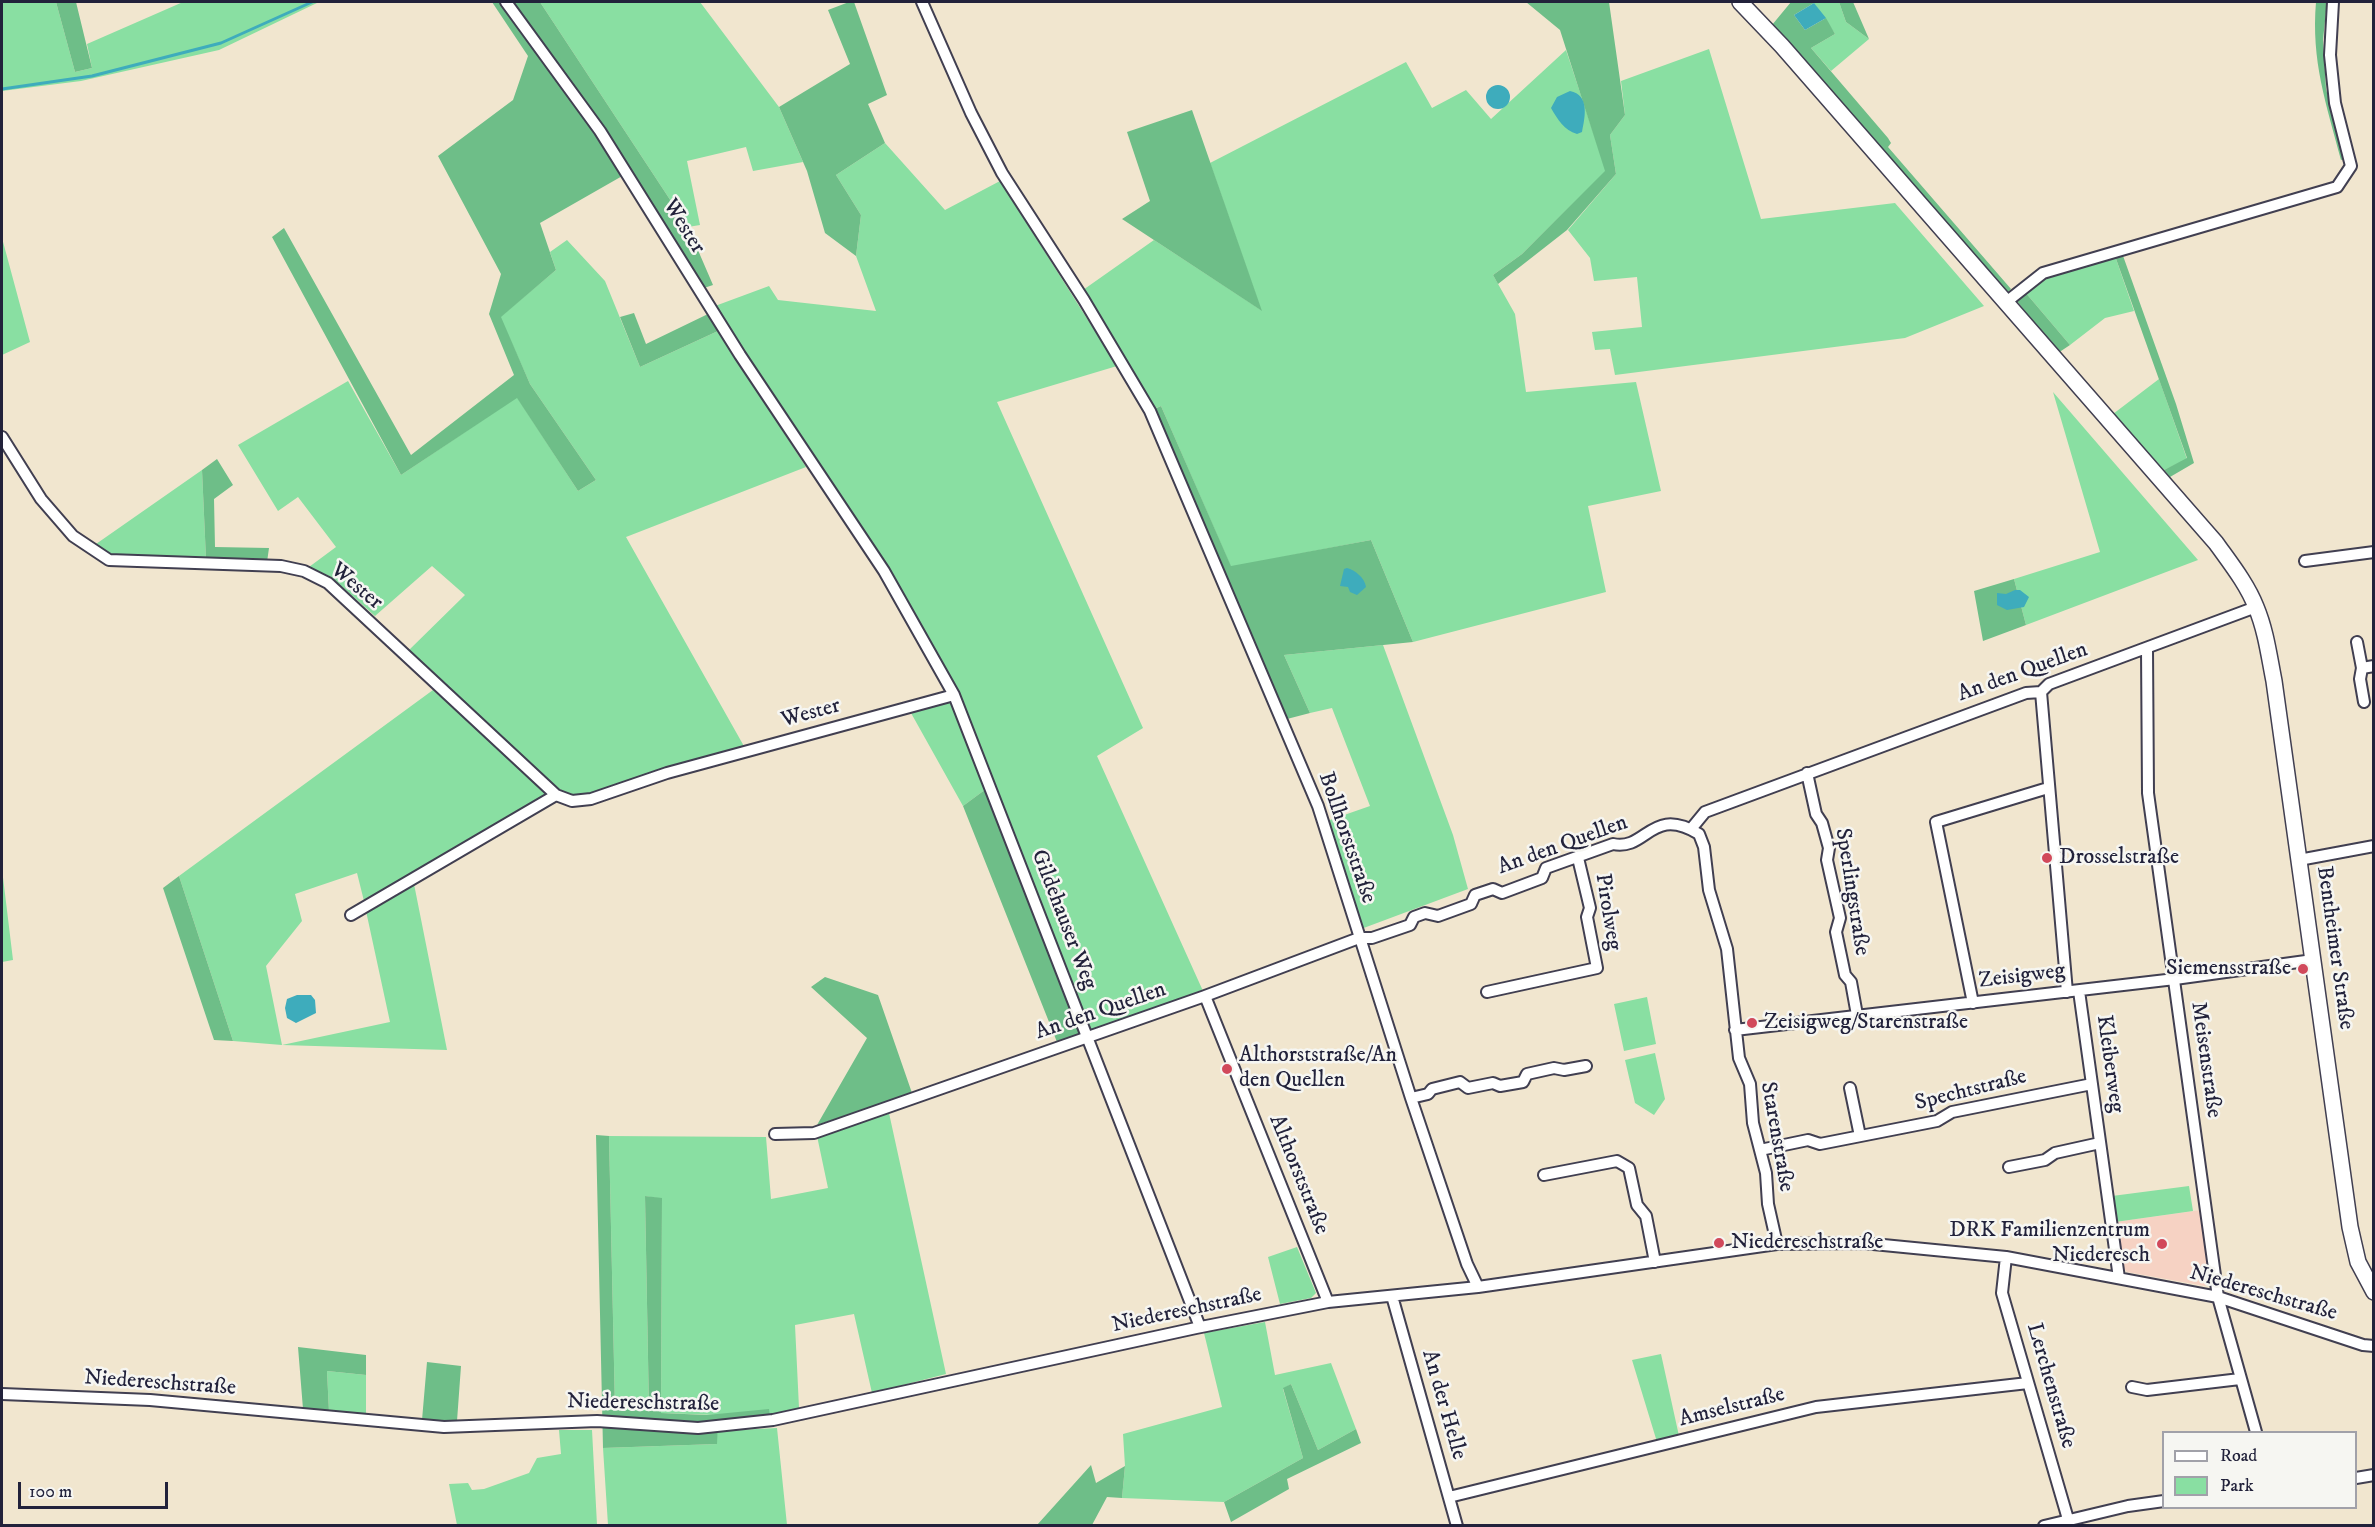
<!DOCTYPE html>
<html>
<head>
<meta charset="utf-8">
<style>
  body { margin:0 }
  #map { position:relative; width:2375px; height:1527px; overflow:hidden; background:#f1e6cf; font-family:"IM FELL DW Pica",serif }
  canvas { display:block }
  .frame { position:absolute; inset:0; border:3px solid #22223b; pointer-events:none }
  .legend { position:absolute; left:2162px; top:1431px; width:195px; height:78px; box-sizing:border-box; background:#f6f6f2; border:2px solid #a1a1a9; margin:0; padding:8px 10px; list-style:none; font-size:18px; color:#22223b }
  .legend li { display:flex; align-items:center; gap:12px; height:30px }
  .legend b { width:30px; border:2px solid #a1a1a9 }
  .scale { position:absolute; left:18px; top:1482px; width:150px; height:27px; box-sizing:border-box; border:3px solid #22223b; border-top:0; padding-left:8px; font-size:18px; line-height:21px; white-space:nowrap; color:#22223b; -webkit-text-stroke:4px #f6f6f2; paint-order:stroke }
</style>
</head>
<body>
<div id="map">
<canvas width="2375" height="1527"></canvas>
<div class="frame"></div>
<ul class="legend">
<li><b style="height:8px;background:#fff"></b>Road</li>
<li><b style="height:16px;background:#89dfa2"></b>Park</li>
</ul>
<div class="scale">100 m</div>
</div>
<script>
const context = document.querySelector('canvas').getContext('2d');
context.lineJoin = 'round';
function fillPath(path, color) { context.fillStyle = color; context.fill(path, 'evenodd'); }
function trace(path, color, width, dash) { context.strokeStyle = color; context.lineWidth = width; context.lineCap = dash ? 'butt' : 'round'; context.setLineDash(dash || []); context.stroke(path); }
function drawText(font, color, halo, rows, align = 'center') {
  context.font = font + ' "IM FELL DW Pica",serif'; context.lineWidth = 5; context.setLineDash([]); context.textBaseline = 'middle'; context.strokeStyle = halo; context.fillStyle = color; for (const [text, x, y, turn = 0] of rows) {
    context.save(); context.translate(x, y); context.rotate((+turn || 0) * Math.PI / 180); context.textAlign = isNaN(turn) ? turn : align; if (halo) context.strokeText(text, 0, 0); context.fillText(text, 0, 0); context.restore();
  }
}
fillPath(new Path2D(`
  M 2201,1210 L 2211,1280 L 2205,1286 L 2127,1272 L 2122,1266 L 2115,1222 Z`), '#f6d2c3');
fillPath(new Path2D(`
  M 2,2 L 56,2 L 75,72 L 92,68 L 87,44 L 183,2 L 319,2 L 219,50 L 81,81 L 2,91 Z
  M 540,2 L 700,2 L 779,107 L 803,162 L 753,171 L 746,147 L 687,161 L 700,225 L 688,227 Z
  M 1813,2 L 1839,2 L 1846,22 L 1869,39 L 1831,71 L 1811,48 L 1835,34 Z
  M 1709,49 L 1761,219 L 1895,203 L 1984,306 L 1905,338 L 1615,375 L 1610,349 L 1595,350 L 1592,332 L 1642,327 L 1637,277 L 1594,281 L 1590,258 L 1568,230 L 1616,174 L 1610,135 L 1625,115 L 1621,81 Z
  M 1566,50 L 1606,171 L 1522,254 L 1493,275 L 1515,314 L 1526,392 L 1636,382 L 1661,491 L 1588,506 L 1606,592 L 1413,642 L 1371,540 L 1231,567 L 1161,406 L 1154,409 L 1083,290 L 1154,240 L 1261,310 L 1210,163 L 1406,62 L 1432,108 L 1466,90 L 1491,119 Z
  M 885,143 L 945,210 L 1000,181 L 1117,366 L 997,402 L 1143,728 L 1097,756 L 1203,991 L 1090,1031 L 956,690 L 887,566 L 715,306 L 769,286 L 778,300 L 876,311 L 856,256 L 861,215 L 836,175 Z
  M 2,238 L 30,342 L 2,355 Z
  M 567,240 L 605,281 L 640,367 L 718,331 L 806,467 L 626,537 L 745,748 L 664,768 L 593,794 L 573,796 L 559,789 L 408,651 L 465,595 L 432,566 L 375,616 L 331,577 L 309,567 L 336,547 L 298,497 L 278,511 L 238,445 L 348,381 L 401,475 L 517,397 L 578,491 L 596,480 L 530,384 L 500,317 L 556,270 L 550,252 Z
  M 2115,256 L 2134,311 L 2105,318 L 2070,345 L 2025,292 L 2045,277 Z
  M 2159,379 L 2187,459 L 2164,470 L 2113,414 Z
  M 2053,392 L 2198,560 L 2026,625 L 2014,579 L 2100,552 Z
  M 202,470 L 206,559 L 112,555 L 96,544 Z
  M 1383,645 L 1453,835 L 1468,889 L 1361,929 L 1327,821 L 1370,806 L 1332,708 L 1310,713 L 1284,655 Z
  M 433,690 L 548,795 L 364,901 L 357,873 L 295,894 L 302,921 L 266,966 L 282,1045 L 390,1022 L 366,911 L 414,884 L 447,1050 L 282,1045 L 233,1041 L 179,876 Z
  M 951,701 L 986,789 L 963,806 L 911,713 Z
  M 2,869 L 13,960 L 2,962 Z
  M 1647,997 L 1656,1044 L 1624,1051 L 1614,1004 Z
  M 1655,1053 L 1665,1099 L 1654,1115 L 1635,1103 L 1625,1060 Z
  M 889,1113 L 946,1374 L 872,1393 L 854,1314 L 795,1325 L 799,1408 L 770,1417 L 661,1413 L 662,1199 L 645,1196 L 649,1412 L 615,1409 L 609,1136 L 766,1137 L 771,1199 L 828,1188 L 817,1136 Z
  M 2189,1186 L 2193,1211 L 2115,1222 L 2112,1196 Z
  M 1297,1247 L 1316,1293 L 1311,1298 L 1280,1304 L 1268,1257 Z
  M 1265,1322 L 1275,1375 L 1331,1363 L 1356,1429 L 1318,1450 L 1291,1384 L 1283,1389 L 1303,1458 L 1224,1502 L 1122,1498 L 1125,1466 L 1123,1434 L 1222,1407 L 1204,1333 Z
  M 1661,1354 L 1679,1436 L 1657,1442 L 1632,1360 Z
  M 327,1371 L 366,1375 L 366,1414 L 329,1412 Z
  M 777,1428 L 787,1525 L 608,1525 L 603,1448 L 717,1444 L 716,1431 Z
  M 559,1430 L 592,1430 L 597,1525 L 457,1525 L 449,1484 L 468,1483 L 472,1490 L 484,1489 L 529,1473 L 537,1458 L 561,1454 Z`), '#89dfa2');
fillPath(new Path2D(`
  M 56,2 L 76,2 L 92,68 L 75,72 Z
  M 492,2 L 540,2 L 688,227 L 713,285 L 704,288 L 631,171 L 540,223 L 556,270 L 501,317 L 530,384 L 596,480 L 578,491 L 517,398 L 401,475 L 272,237 L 284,228 L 411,455 L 514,375 L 489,314 L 501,274 L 438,156 L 513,100 L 528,56 Z
  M 849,2 L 854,2 L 887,95 L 868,104 L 885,143 L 836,175 L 861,215 L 856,256 L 825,233 L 807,171 L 779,107 L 850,64 L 828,10 Z
  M 1526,2 L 1609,2 L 1625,115 L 1610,135 L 1616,174 L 1567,230 L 1498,284 L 1493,275 L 1522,254 L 1605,171 L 1560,30 Z
  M 1791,2 L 1813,2 L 1814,3 L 1794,15 L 1805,30 L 1826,18 L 1835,34 L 1811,48 L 1888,138 L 1891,143 L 1888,147 L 2011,289 L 2007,293 L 1772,25 Z
  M 1839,2 L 1853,2 L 1869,39 L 1846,22 Z
  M 2316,2 L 2327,2 L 2323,40 L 2326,89 L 2344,159 L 2341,160 C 2326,103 2311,61 2316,2 Z
  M 1192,110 L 1262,311 L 1122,219 L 1150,201 L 1127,132 Z
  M 2122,253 L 2176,404 L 2194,463 L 2170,477 L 2164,470 L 2187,458 L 2115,256 Z
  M 2025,292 L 2070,345 L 2058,353 L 2016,300 Z
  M 634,313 L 646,344 L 708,314 L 718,331 L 640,367 L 620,317 Z
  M 1161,406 L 1231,566 L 1371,540 L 1413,642 L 1284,655 L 1310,713 L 1287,719 L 1150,411 Z
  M 217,459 L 233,485 L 214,499 L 215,547 L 269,548 L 267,562 L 206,559 L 202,470 Z
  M 2014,579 L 2026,625 L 1983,641 L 1974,591 Z
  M 986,789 L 1082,1033 L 1057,1042 L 963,806 Z
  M 179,876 L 233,1041 L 214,1040 L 163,888 Z
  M 825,977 L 878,995 L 912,1093 L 817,1125 L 867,1038 L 811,987 Z
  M 596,1135 L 609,1136 L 615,1409 L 649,1411 L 645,1196 L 662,1198 L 661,1413 L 707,1415 L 769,1409 L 770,1417 L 718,1422 L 717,1444 L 603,1448 Z
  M 298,1347 L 366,1355 L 366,1375 L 327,1371 L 329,1412 L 303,1409 Z
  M 427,1362 L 461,1366 L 457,1421 L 445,1423 L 422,1420 Z
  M 1291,1384 L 1318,1450 L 1356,1429 L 1361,1443 L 1287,1479 L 1289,1489 L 1231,1522 L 1224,1502 L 1303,1458 L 1283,1388 Z
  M 1091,1465 L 1096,1483 L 1125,1466 L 1122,1498 L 1107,1497 L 1092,1525 L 1037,1525 Z`), '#6ebe88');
fillPath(new Path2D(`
  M 1814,3 L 1826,18 L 1805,30 L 1794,15 Z
  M1486 97a12 12 0 1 1 24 0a12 12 0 1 1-24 0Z
  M 1570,91 C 1590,95 1585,117 1582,132 L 1577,134 C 1564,130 1558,120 1551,108 L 1557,97 Z
  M 1347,568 C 1355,570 1365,578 1366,587 L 1357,595 L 1350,592 L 1348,587 L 1340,586 L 1344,569 Z
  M 2015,590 L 2020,590 L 2029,597 L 2024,607 L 2007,610 L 1997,605 L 1997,593 L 2006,594 Z
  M 297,995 L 311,995 L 315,1000 L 316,1013 L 296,1023 L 287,1018 L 285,1008 L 287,999 Z`), '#3eacbc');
trace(new Path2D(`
  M 2,89 L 92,76 L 221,43 L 312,2`), '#3eacbc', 3);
const street = new Path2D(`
  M 506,2 L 600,131 L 740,355 L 884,571 L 954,695 L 1200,1327
  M 922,2 L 971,113 L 1002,173 L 1084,300 L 1150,411 L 1318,806 L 1411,1098 L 1467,1264 L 1478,1287
  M 2005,303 L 2043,273 L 2337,187 L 2351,166 L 2335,103 L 2330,55 L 2333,2
  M 2,437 L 41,499 L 73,536 L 109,560 L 281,566 L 304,571 L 328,583 L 556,795 L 572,801 L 591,799 L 667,773 L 954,695
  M 2305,561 L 2374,552
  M 2357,642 L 2362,668 L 2374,666
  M 2147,649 L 2148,793 L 2218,1297 L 2256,1432
  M 2362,668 L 2360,679 L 2364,702
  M 2041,692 L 2067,992
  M 1807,773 L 1816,814 L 1822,823 L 1829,848 L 1827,860 L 1840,918 L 1836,932 L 1845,975 L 1851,982 L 1857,1015
  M 1691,829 L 1705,812 L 2026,693 L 2041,692 L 2049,684 L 2256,607
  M 2299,860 L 2374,846
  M 351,915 L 556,795
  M 2079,991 L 2119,1278
  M 1487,992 L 1597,968 L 1587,917 L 1590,908 L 1578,858
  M 1205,996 L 1328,1302
  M 1973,1003 L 1936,822 L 2048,788
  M 1735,1030 L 2175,979 L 2313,960
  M 1850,1088 L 1860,1136
  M 1411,1098 L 1428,1094 L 1432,1089 L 1460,1082 L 1468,1088 L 1493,1083 L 1500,1086 L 1523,1082 L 1527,1074 L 1554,1068 L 1564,1070 L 1586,1066
  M 775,1134 L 814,1133 L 1205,996 L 1359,938 L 1372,938 L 1410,925 L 1414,917 L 1425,913 L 1438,916 L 1471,904 L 1475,895 L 1493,889 L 1502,893 L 1542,878 L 1546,868 L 1613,844 C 1647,851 1651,805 1699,834 L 1704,847 L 1709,890 L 1727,949 L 1739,1058 L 1750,1084 L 1753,1123 L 1766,1173 L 1768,1204 L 1777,1244
  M 1760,1150 L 1808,1140 L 1820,1144 L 1937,1121 L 1952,1112 L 2092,1084
  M 2009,1167 L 2045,1160 L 2055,1153 L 2100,1143
  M 1544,1175 L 1617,1161 L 1629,1168 L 1637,1205 L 1646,1216 L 1655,1262
  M 2006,1257 L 2002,1293 L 2070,1526
  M 1392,1296 L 1457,1526
  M 2132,1387 L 2147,1390 L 2240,1379
  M 2,1394 L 150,1400 L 444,1427 L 597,1421 L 698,1428 L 773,1420 L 1196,1328 L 1328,1302 L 1478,1287 L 1777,1244 L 1863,1243 L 2006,1257 L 2218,1297 L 2363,1345 L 2374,1346
  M 2356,1478 L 2374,1475
  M 1449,1497 L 1816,1407 L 2028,1383
  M 2044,1526 L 2128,1506 L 2164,1501`);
const secondary = new Path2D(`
  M 1740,2 L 1782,46 L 2216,543 C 2231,564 2247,584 2256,607 C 2266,631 2269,656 2274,681 L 2350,1227 L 2358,1262 L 2374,1292`);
trace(street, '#413f51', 14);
trace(secondary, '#413f51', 18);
trace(street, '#fff', 10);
trace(secondary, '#fff', 15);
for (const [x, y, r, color] of [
  [2047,858,6,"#d1495b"],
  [2303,969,6,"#d1495b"],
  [1752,1023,6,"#d1495b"],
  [1227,1069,6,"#d1495b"],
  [1719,1243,6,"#d1495b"],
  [2162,1244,6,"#d1495b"]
]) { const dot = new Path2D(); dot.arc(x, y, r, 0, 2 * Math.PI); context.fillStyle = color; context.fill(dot); trace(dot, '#f6f6f2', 2); }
drawText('22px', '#22223b', '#f6f6f2', [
  ["Wester",683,227,58],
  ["Wester",356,587,40],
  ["An den Quellen",2023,673,-20],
  ["Wester",811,714,-15],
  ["Bollhorststraße",1346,838,71],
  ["An den Quellen",1563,846,-20],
  ["Sperlingstraße",1851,892,81],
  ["Pirolweg",1607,912,81],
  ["Gildehauser Weg",1063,920,69],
  ["Bentheimer Straße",2334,948,82],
  ["Zeisigweg",2022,977,-7],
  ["An den Quellen",1101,1012,-19],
  ["Meisenstraße",2205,1060,82],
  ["Kleiberweg",2109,1064,82],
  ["Spechtstraße",1971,1091,-14],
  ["Starenstraße",1776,1137,80],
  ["Althorststraße",1298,1175,68],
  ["Niedereschstraße",2263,1294,16],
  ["Niedereschstraße",1187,1311,-12],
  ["Niedereschstraße",160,1384,4],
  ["Lerchenstraße",2050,1386,74],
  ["Niedereschstraße",643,1404,1],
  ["An der Helle",1443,1405,74],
  ["Amselstraße",1732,1408,-14]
]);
drawText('22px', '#22223b', '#f6f6f2', [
  ["Drosselstraße",2059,858],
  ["Siemensstraße",2291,969,"right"],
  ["Zeisigweg/Starenstraße",1764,1023],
  ["Althorststraße/An",1239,1056],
  ["den Quellen",1239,1081],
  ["DRK Familienzentrum",2150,1231,"right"],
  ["Niederesch",2150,1256,"right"],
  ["Niedereschstraße",1731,1243]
], 'left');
</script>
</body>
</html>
